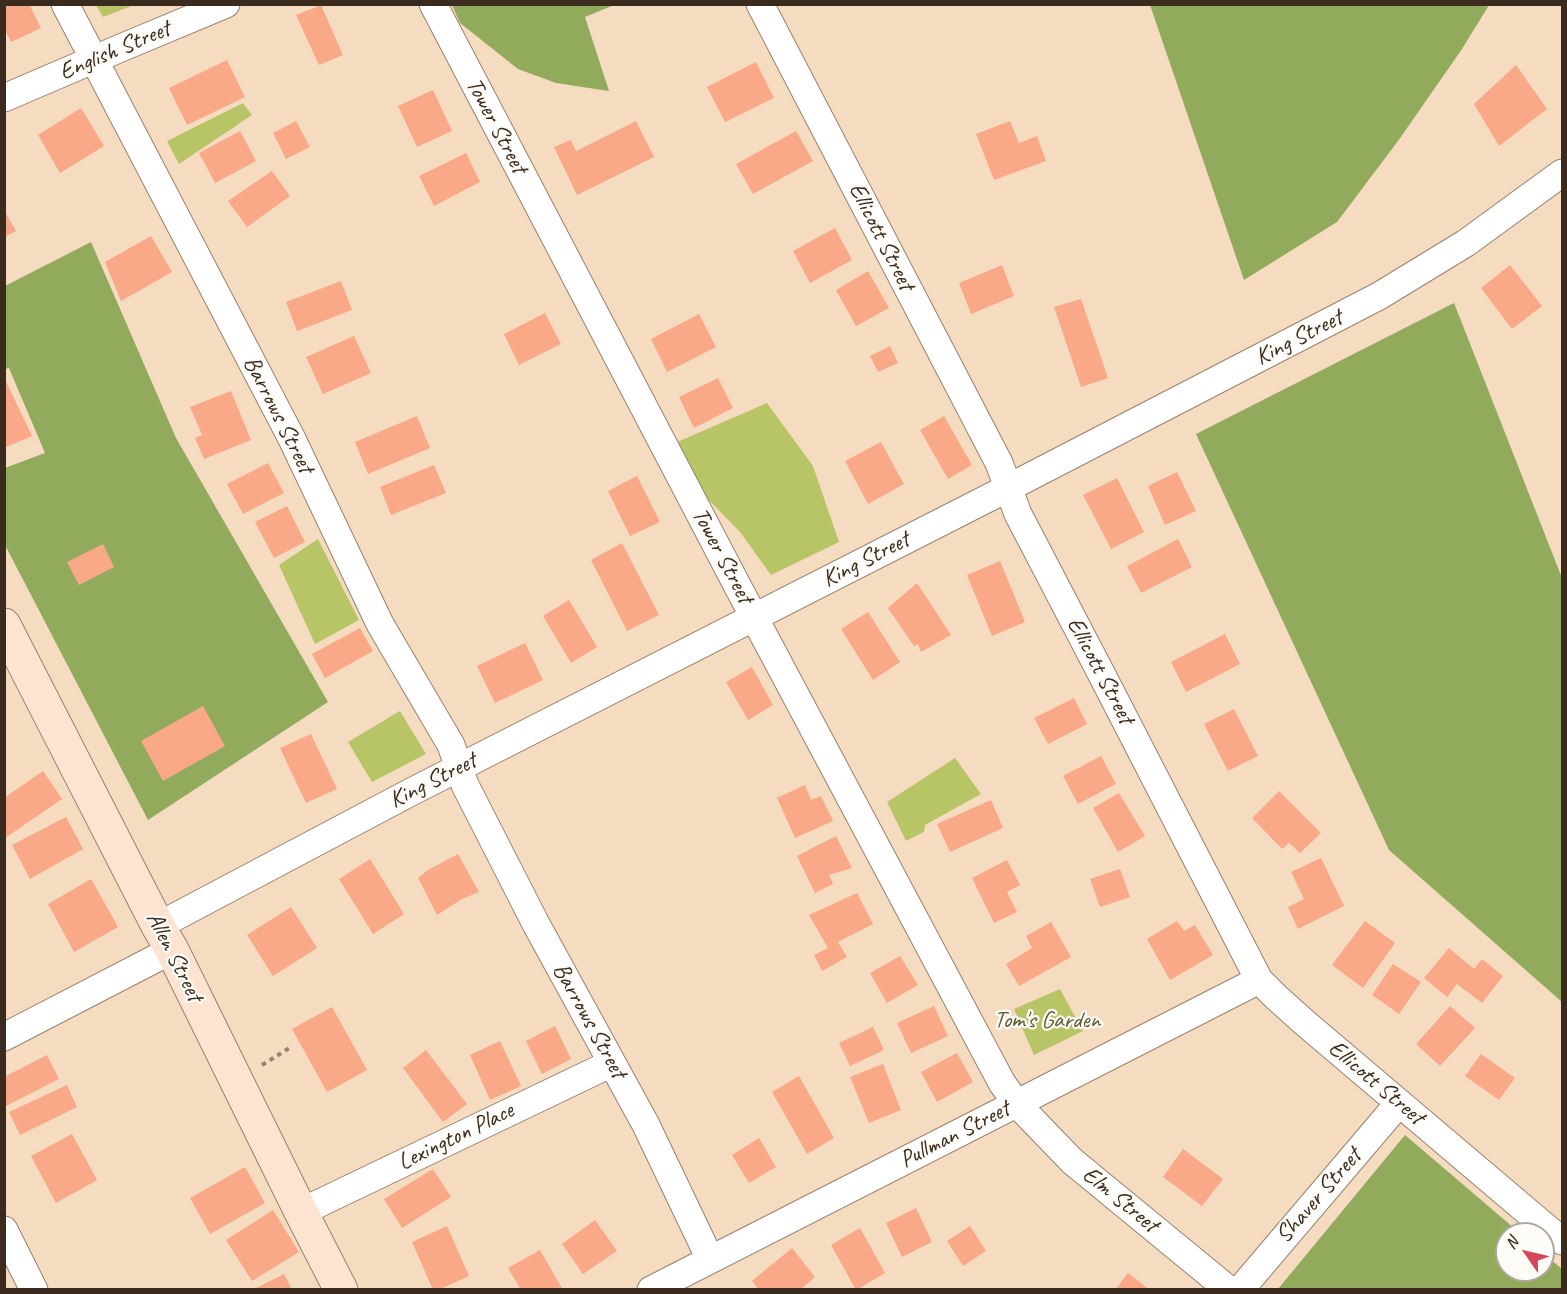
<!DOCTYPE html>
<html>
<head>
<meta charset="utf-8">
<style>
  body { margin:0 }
  #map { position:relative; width:1567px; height:1294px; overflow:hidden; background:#f5dbbf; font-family:Caveat,sans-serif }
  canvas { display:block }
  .frame { position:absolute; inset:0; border:6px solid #3b2a1e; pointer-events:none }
  .north { position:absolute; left:1495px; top:1222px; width:60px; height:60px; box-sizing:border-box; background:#fdfcf7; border:2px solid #afa8a0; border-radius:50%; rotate:304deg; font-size:16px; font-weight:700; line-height:24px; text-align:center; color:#3b2a1e }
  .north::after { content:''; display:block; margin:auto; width:21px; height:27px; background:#d1495b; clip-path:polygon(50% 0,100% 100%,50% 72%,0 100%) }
</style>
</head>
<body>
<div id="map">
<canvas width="1567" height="1294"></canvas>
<div class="frame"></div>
<div class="north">N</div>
</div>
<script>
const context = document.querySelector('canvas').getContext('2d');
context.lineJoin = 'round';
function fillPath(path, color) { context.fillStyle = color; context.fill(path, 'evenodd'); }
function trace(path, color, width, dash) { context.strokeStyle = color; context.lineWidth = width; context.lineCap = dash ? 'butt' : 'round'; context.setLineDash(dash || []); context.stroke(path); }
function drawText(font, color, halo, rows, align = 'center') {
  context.font = font + ' Caveat,sans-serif'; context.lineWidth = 4.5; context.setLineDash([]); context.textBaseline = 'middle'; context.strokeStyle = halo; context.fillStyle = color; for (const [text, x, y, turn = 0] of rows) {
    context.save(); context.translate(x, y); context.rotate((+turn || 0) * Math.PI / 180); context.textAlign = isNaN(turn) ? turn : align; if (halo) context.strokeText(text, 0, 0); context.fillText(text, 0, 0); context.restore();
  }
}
fillPath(new Path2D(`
  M 96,5 L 134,5 L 103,17 Z
  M 243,103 L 252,115 L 179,164 L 167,141 Z
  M 767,403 L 813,466 L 839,542 L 771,575 L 740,532 L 701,492 L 675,443 Z
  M 318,539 L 359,620 L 315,644 L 279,565 Z
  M 400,711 L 426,754 L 372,782 L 348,742 Z
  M 955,758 L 981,794 L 925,825 L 924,832 L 906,841 L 887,802 Z
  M 1060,989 L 1083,1031 L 1034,1055 L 1014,1009 Z`), '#b8c567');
fillPath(new Path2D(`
  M 452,5 L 614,5 L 585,17 L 609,91 L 556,83 L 518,69 L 460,23 Z
  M 1150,5 L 1150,4 L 1489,5 L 1462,49 L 1398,141 L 1337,222 L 1244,280 Z
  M 91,242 L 176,438 L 328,702 L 148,820 L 5,545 L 5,468 L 45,453 L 9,368 L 5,369 L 5,286 Z
  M 1454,303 L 1562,578 L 1562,1002 L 1389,850 L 1196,434 Z
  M 1405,1135 L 1521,1234 L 1507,1234 L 1507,1270 L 1543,1270 L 1543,1253 L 1562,1269 L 1562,1289 L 1278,1289 Z`), '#92aa5c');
fillPath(new Path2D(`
  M 4,4 L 29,4 L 41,28 L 11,42 L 4,28 Z
  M 321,5 L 343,55 L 319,65 L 296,15 Z
  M 227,60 L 245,97 L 187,125 L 169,88 Z
  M 756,62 L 774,98 L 725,122 L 707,87 Z
  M 1516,65 L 1547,109 L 1499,146 L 1474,104 Z
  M 433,90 L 452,131 L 417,147 L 398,106 Z
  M 81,108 L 104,146 L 60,173 L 38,135 Z
  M 296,121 L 310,147 L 286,159 L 273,133 Z
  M 636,121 L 654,157 L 577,195 L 554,147 L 571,140 L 576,151 Z
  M 1010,121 L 1019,143 L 1037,136 L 1046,161 L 994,180 L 976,134 Z
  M 240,131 L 256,161 L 215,183 L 199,153 Z
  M 796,131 L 813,161 L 753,194 L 736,164 Z
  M 466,153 L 480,182 L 434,206 L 419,176 Z
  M 272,171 L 290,196 L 247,227 L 228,201 Z
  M 4,210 L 16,231 L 4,237 Z
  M 835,228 L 852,260 L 810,283 L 793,251 Z
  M 151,236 L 172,272 L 121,301 L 105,262 Z
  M 1002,265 L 1014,296 L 971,314 L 959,283 Z
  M 1510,265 L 1542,306 L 1512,329 L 1481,288 Z
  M 868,271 L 889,308 L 856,326 L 836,290 Z
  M 341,281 L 352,310 L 297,331 L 286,302 Z
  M 1081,299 L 1108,378 L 1081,387 L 1054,307 Z
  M 545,313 L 561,344 L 519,365 L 504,334 Z
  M 699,314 L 716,347 L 667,372 L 651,339 Z
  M 354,336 L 371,373 L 323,394 L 306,357 Z
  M 890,346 L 898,363 L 878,372 L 870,356 Z
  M 4,377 L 32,436 L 4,448 Z
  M 718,378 L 733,408 L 694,428 L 679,397 Z
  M 231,391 L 251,440 L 204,459 L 195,438 L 202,435 L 190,407 Z
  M 417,416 L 430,448 L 368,474 L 355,442 Z
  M 944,416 L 972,465 L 948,479 L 920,430 Z
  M 881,442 L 904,484 L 868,504 L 845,461 Z
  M 268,463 L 284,493 L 243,514 L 227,484 Z
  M 434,465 L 446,493 L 391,515 L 380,487 Z
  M 1177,472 L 1196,511 L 1165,525 L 1148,486 Z
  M 637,476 L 660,522 L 630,536 L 608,491 Z
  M 1117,478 L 1144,532 L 1111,549 L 1083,495 Z
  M 287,506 L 305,542 L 274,558 L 255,522 Z
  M 1178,539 L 1192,567 L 1141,593 L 1127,566 Z
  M 622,543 L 659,615 L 627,631 L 591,560 Z
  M 103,544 L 114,567 L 79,585 L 67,562 Z
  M 1000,561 L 1025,622 L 992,636 L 967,575 Z
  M 917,583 L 951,635 L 921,652 L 918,644 L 914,646 L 888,608 Z
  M 569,600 L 597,647 L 571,663 L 543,616 Z
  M 868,612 L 900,662 L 873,680 L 841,629 Z
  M 360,628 L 373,651 L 325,678 L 312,654 Z
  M 1225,634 L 1240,664 L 1186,692 L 1171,662 Z
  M 525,643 L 543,680 L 495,703 L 477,666 Z
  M 752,667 L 773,705 L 748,720 L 726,682 Z
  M 1074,698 L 1087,724 L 1048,744 L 1034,718 Z
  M 203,706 L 225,746 L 163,781 L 141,741 Z
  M 1234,709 L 1258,756 L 1228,771 L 1204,724 Z
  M 311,734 L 337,789 L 306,803 L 280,748 Z
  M 1101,756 L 1116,784 L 1078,804 L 1063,776 Z
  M 43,771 L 62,799 L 5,838 L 4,798 Z
  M 805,785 L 811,800 L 821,796 L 833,821 L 795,838 L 777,798 Z
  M 1279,791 L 1321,833 L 1300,853 L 1289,843 L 1282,849 L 1252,818 Z
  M 1119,793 L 1145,836 L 1118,852 L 1093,808 Z
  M 991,800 L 1003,828 L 950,852 L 937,824 Z
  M 66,817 L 83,849 L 30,879 L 12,845 Z
  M 836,836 L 852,868 L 829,875 L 833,884 L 815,893 L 797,856 Z
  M 458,854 L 479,892 L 462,899 L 437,915 L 418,878 L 428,870 Z
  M 1321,858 L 1344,906 L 1298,929 L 1288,907 L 1304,899 L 1291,872 Z
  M 370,859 L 404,914 L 373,934 L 339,879 Z
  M 1007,860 L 1020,885 L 1007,892 L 1017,912 L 994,923 L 972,878 Z
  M 1120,869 L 1130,897 L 1100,907 L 1090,879 Z
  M 91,879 L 118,927 L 74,952 L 48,904 Z
  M 857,893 L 873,924 L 838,942 L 847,957 L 822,971 L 814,955 L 828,948 L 809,915 Z
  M 291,907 L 317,948 L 273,976 L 247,935 Z
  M 1177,921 L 1184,931 L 1195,925 L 1213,955 L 1170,980 L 1147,939 Z
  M 1365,921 L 1395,943 L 1363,988 L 1332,965 Z
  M 1051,922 L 1071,957 L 1019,986 L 1006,964 L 1032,948 L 1026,936 Z
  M 1449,948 L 1474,969 L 1482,959 L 1503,976 L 1482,1003 L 1457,984 L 1447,997 L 1424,978 Z
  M 900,956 L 918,985 L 887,1003 L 870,973 Z
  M 1393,964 L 1421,982 L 1399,1014 L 1372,995 Z
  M 934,1006 L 948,1036 L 911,1053 L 897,1023 Z
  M 1450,1006 L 1475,1028 L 1440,1066 L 1416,1044 Z
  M 332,1007 L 367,1070 L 327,1092 L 292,1029 Z
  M 555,1026 L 571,1059 L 542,1074 L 526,1041 Z
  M 873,1027 L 884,1050 L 850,1066 L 839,1043 Z
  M 500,1041 L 521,1086 L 490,1100 L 470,1055 Z
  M 426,1050 L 467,1104 L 443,1122 L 403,1068 Z
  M 957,1053 L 973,1082 L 937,1102 L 921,1072 Z
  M 1481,1054 L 1515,1078 L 1499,1100 L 1465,1076 Z
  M 47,1055 L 59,1079 L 4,1107 L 4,1077 Z
  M 883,1064 L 901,1110 L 869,1123 L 850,1077 Z
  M 799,1076 L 834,1138 L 807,1154 L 772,1092 Z
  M 67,1085 L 77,1107 L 20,1135 L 9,1112 Z
  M 72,1134 L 97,1180 L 56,1203 L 31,1156 Z
  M 759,1138 L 776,1167 L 749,1183 L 732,1155 Z
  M 1183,1149 L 1223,1179 L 1202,1206 L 1163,1177 Z
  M 245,1167 L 265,1203 L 210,1234 L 190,1198 Z
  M 433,1169 L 451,1197 L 402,1228 L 384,1199 Z
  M 916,1208 L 932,1242 L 902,1257 L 886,1223 Z
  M 273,1210 L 299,1252 L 252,1281 L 226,1240 Z
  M 595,1220 L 617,1251 L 583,1274 L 562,1244 Z
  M 447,1226 L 469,1276 L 438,1290 L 433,1290 L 412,1242 Z
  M 970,1226 L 986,1251 L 963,1266 L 947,1241 Z
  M 860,1228 L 885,1273 L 856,1290 L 831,1245 Z
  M 792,1248 L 815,1277 L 800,1290 L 759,1290 L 752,1281 Z
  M 540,1250 L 563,1290 L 521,1290 L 508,1268 Z
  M 1128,1273 L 1150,1290 L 1115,1290 Z
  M 284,1274 L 292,1290 L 252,1290 Z`), '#f9a888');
const street = new Path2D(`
  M 65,4 L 292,439 L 380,624 L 451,745 L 465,785 L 536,924 L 646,1125 L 710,1259
  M 433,4 L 738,587 L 1002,1083 L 1017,1104 L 1072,1161 L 1229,1290
  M 760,4 L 999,463 L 1018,514 L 1102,675 L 1259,980 L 1276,997 L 1305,1023 L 1562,1241
  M 4,98 L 116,50 L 226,4
  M 158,926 L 411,792 L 1008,488 L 1379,296 L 1466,243 L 1562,173
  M 4,1037 L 172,950
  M 301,1212 L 612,1063
  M 4,1230 L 34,1290
  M 651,1290 L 1259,980
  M 1240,1290 L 1399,1103`);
const secondary = new Path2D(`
  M 4,625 L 158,926 L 172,950 L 301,1212 L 341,1290`);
trace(street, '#98826e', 29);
trace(secondary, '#98826e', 35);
trace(new Path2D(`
  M 262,1065 L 291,1047`), '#98826e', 4, [4.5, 4.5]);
trace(street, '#fff', 27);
trace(secondary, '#fde4d1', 33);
drawText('24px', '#3b2a1e', '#fdfcf7', [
  ["English Street",115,51,-23],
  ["Tower Street",496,126,62],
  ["Ellicott Street",881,237,63],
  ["King Street",1299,338,-27],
  ["Barrows Street",278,415,63],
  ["Tower Street",722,556,62],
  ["King Street",866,560,-27],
  ["Ellicott Street",1100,671,62],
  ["King Street",433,781,-27],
  ["Allen Street",174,957,63],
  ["Barrows Street",589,1021,61],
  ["Ellicott Street",1376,1083,40],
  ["Pullman Street",955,1135,-27],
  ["Lexington Place",456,1137,-26],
  ["Shaver Street",1319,1196,-49],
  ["Elm Street",1120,1200,39]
]);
drawText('24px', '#605834', '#fdfcf7', [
  ["Tom's Garden",1047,1021]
]);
</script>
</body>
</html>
